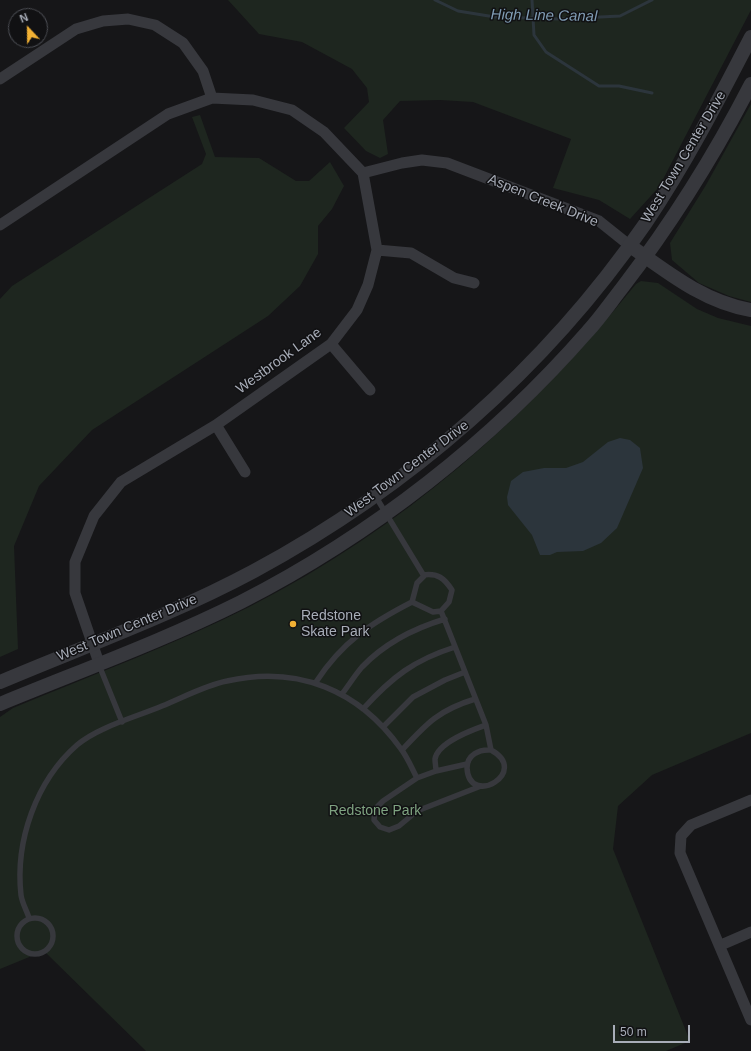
<!DOCTYPE html>
<html>
<head>
<meta charset="utf-8">
<style>
  body { margin:0 }
  #map { position:relative; width:751px; height:1051px; overflow:hidden; background:#161618; font-family:Helvetica,sans-serif }
  canvas { display:block }
  .north { position:absolute; left:8px; top:8px; width:40px; height:40px; box-sizing:border-box; background:#111113; border:1px solid #4d4f55; border-radius:50%; rotate:338deg; font-size:11px; font-weight:700; line-height:16px; text-align:center; color:#a8adb8 }
  .north::after { content:''; display:block; margin:auto; width:14px; height:18px; background:#f2b134; clip-path:polygon(50% 0,100% 100%,50% 72%,0 100%) }
  .scale { position:absolute; left:613px; top:1025px; width:77px; height:18px; box-sizing:border-box; border:2px solid #a8adb8; border-top:0; padding-left:5px; font-size:12px; line-height:14px; white-space:nowrap; color:#a8adb8; -webkit-text-stroke:3px #111113; paint-order:stroke }
</style>
</head>
<body>
<div id="map">
<canvas width="751" height="1051"></canvas>
<div class="north">N</div>
<div class="scale">50 m</div>
</div>
<script>
const context = document.querySelector('canvas').getContext('2d');
context.lineJoin = 'round';
function fillPath(path, color) { context.fillStyle = color; context.fill(path, 'evenodd'); }
function trace(path, color, width, dash) { context.strokeStyle = color; context.lineWidth = width; context.lineCap = dash ? 'butt' : 'round'; context.setLineDash(dash || []); context.stroke(path); }
function drawText(font, color, halo, rows, align = 'center') {
  context.font = font + ' Helvetica,sans-serif'; context.lineWidth = 3; context.setLineDash([]); context.textBaseline = 'middle'; context.strokeStyle = halo; context.fillStyle = color; for (const [text, x, y, turn = 0] of rows) {
    context.save(); context.translate(x, y); context.rotate((+turn || 0) * Math.PI / 180); context.textAlign = isNaN(turn) ? turn : align; if (halo) context.strokeText(text, 0, 0); context.fillText(text, 0, 0); context.restore();
  }
}
fillPath(new Path2D(`
  M 228,0 L 751,0 L 751,10 L 659,187 L 630,219 L 599,200 L 553,188 L 571,139 L 473,102 L 440,100 L 400,101 L 383,120 L 388,154 L 380,158 L 366,151 L 344,128 L 369,102 L 367,88 L 352,69 L 302,42 L 259,34 Z
  M 751,104 L 751,302 L 729,296 L 699,283 L 672,260 L 670,243 L 706,185 Z
  M 200,115 L 215,157 L 259,158 L 296,181 L 309,181 L 330,162 L 344,186 L 332,209 L 318,226 L 318,254 L 300,286 L 268,316 L 92,430 L 39,486 L 14,546 L 18,649 L 0,657 L 0,299 L 12,286 L 202,164 L 206,154 L 192,117 Z
  M 641,281 L 658,283 L 697,309 L 718,318 L 751,326 L 751,733 L 652,775 L 618,806 L 613,849 L 690,1041 L 666,1051 L 146,1051 L 44,951 L 0,969 L 0,717 L 13,708 C 92,675 173,645 249,607 C 404,528 528,418 636,284 Z`), '#1e261f');
fillPath(new Path2D(`
  M 620,438 L 630,440 L 640,448 L 643,468 L 617,528 L 601,543 L 583,551 L 557,552 L 550,555 L 540,555 L 532,535 L 508,505 L 507,497 L 511,481 L 523,472 L 544,468 L 566,468 L 583,462 L 608,442 Z`), '#2c353c');
trace(new Path2D(`
  M 435,0 L 458,11 L 495,17 L 561,19 L 620,16 L 652,0
  M 532,0 L 534,35 L 546,52 L 599,86 L 619,86 L 652,93`), '#2c353c', 3);
trace(new Path2D(`
  M 423,575 C 438,573 444,578 452,590 L 449,602 L 441,611 L 486,725 L 491,750 C 531,772 469,808 467,768 C 467,755 479,749 491,750
  M 412,602 L 433,612 L 441,611
  M 99,665 L 122,722
  M 316,682 C 342,642 371,623 412,602 L 417,583 L 424,576 L 376,497
  M 342,694 C 349,685 355,675 362,667 C 384,644 415,628 445,619
  M 363,709 C 392,677 414,660 455,647
  M 383,727 L 413,697 L 445,680 L 465,672
  M 402,750 C 427,723 439,710 475,699
  M 436,771 C 436,767 435,763 435,759 C 438,742 472,730 486,725
  M 417,778 L 436,771 L 467,764
  M17 936a18 18 0 1 1 36 0a18 18 0 1 1-36 0Z
  M 29,918 C 27,911 22,903 21,895 C 15,841 36,781 77,745 C 98,727 136,717 162,706 C 182,698 206,685 227,681 C 298,665 359,690 401,749 C 408,758 412,769 417,778 L 383,801 L 375,809 L 374,820 L 380,827 L 389,830 L 399,826 L 417,811 L 481,786`), '#37383d', 5.5);
trace(new Path2D(`
  M 0,79 L 76,29 L 103,21 L 128,19 L 155,25 L 183,43 L 203,71 L 212,98
  M 363,173 L 402,163 L 422,160 L 447,163 L 599,221 L 629,245
  M 0,225 L 168,114 L 212,98 L 253,100 L 292,110 L 324,132 L 363,173 L 377,250 L 368,285 L 357,310 L 331,344 L 216,425 L 121,482 L 94,516 L 75,562 L 75,593 L 99,663
  M 377,250 L 411,253 L 454,278 L 474,283
  M 331,344 L 370,390
  M 216,425 L 245,472
  M 751,800 L 691,825 L 681,836 L 680,853 L 751,1020
  M 721,945 L 751,932`), '#37383d', 11);
trace(new Path2D(`
  M 629,245 C 667,272 704,302 751,310
  M 0,682 C 85,646 172,615 254,571 C 408,488 545,369 645,224 C 685,165 718,101 751,37
  M 0,704 C 80,671 163,641 241,602 C 372,535 491,442 588,331 C 600,318 611,302 622,288 C 671,224 714,156 751,84`), '#37383d', 14);
for (const [x, y, r, color] of [
  [293,624,4,"#f2b134"]
]) { const dot = new Path2D(); dot.arc(x, y, r, 0, 2 * Math.PI); context.fillStyle = color; context.fill(dot); trace(dot, '#111113', 1.5); }
drawText('14px', '#a8adb8', '#111113', [
  ["West Town Center Drive",684,157,-59],
  ["Aspen Creek Drive",543,201,22],
  ["Westbrook Lane",279,361,-36],
  ["West Town Center Drive",407,469,-37],
  ["West Town Center Drive",127,628,-23]
]);
drawText('14px', '#a8adb8', '#111113', [
  ["Redstone",301,616],
  ["Skate Park",301,632]
], 'left');
drawText('14px', '#7fa381', '#111113', [
  ["Redstone Park",375,811]
]);
drawText('italic 15px', '#7f9bb3', '#111113', [
  ["High Line Canal",544,16,1]
]);
</script>
</body>
</html>
